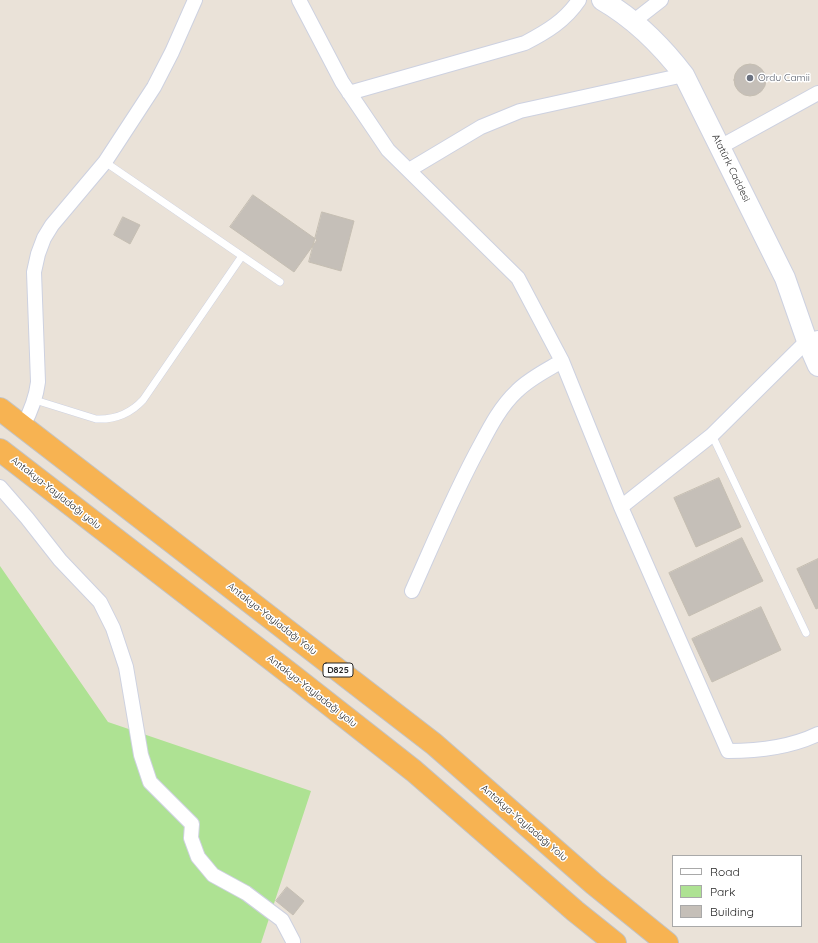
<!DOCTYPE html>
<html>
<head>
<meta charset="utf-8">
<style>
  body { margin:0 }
  #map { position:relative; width:818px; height:943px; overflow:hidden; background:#eae2d8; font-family:Quicksand,sans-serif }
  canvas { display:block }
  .legend { position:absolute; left:672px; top:855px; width:130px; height:72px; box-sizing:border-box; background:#fff; border:1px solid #a9a9a9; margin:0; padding:5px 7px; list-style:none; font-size:12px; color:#272727 }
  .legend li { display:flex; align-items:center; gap:8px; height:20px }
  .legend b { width:20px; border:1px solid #a9a9a9 }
</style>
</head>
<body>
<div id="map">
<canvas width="818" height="943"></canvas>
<ul class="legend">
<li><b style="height:5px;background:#fff"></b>Road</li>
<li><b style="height:11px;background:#aee293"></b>Park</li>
<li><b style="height:11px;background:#c5bfb8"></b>Building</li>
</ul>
</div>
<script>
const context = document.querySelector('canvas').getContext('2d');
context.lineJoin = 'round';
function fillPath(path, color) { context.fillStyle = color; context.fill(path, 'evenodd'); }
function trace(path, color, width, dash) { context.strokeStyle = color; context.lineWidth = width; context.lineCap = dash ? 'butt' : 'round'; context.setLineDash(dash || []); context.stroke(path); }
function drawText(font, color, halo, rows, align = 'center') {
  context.font = font + ' Quicksand,sans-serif'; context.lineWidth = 3; context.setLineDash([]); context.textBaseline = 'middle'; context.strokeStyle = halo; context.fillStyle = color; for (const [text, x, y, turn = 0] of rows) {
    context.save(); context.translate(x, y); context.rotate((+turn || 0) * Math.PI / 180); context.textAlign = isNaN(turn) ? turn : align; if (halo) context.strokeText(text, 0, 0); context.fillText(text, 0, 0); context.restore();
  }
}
fillPath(new Path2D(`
  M 0,566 L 108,722 L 311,791 L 261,943 L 0,943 Z`), '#aee293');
const building = new Path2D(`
  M734 80a16 16 0 1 1 32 0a16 16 0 1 1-32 0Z
  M 253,195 L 317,240 L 294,272 L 230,227 Z
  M 322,212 L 354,221 L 341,271 L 309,262 Z
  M 123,217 L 140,225 L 130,244 L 114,235 Z
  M 719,478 L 741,527 L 696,547 L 674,498 Z
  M 742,538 L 763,581 L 689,616 L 669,573 Z
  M 818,559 L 818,608 L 816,609 L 797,569 Z
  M 761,607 L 781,650 L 712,682 L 692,639 Z
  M 287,887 L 304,901 L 293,915 L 276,901 Z`);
fillPath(building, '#c5bfb8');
trace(building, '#c5beb2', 1);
const service = new Path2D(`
  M 105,162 L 280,282
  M 35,400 L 96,419 C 115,420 130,414 143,400 L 242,256
  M 712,435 L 806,633`);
const minor = new Path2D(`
  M 299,0 L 342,82 L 388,150 L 518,278 L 562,361 L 621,507 L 728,751 C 758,751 791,747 818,734
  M 634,21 L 661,0
  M 349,93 L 525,43 C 546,32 565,21 579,0
  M 720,147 L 818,93
  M 409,170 L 481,127 L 520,111 L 684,75
  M 23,426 C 31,411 36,399 38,382 L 34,272 L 38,254 L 44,238 L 52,225 L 105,162 L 154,87 L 172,52 L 195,0
  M 0,487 L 27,518 L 60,560 L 100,602 L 113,628 L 126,667 L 141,755 L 150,782 L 192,824 L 191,838 L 198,857 L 213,875 L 246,893 L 282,920 L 293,941 L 293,943
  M 621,507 L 712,435 L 807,341 L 818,338
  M 412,591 C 434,542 455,491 481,444 C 491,425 501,406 517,391 C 530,378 547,370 562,361`);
const secondary = new Path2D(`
  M 602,0 C 635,19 661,45 684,75 L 785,278 L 807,341 L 818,366`);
const trunk = new Path2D(`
  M 0,409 L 434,744 L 594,884 L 667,943
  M 0,450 L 293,676 L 414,771 L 575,911 L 615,943`);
trace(service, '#cdd1e0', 8);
trace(minor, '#cdd1e0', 16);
trace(secondary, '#cdd1e0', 22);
trace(trunk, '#c3c3c3', 24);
trace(service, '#fff', 7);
trace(minor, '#fff', 14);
trace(secondary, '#fff', 20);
trace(trunk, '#f7b352', 22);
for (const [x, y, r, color] of [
  [750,78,4,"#6b7280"]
]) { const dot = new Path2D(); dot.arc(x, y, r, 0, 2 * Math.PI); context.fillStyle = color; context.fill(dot); trace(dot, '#fff', 1.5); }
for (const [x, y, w] of [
  [338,670,30]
]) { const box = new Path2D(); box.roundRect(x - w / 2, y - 7, w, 14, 3); context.fillStyle = '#fff'; context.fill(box); trace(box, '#272727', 1); }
drawText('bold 9px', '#272727', null, [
  ["D825",338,670]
]);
drawText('10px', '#5b616d', '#fff', [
  ["Ordu Camii",758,78]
], 'left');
drawText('10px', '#272727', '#fff', [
  ["Atatürk Caddesi",731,168,64],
  ["Antakya-Yayladağı yolu",56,493,38],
  ["Antakya-Yayladağı Yolu",272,619,38],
  ["Antakya-Yayladağı yolu",312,691,38],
  ["Antakya-Yayladağı Yolu",524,823,41]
]);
</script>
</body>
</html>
